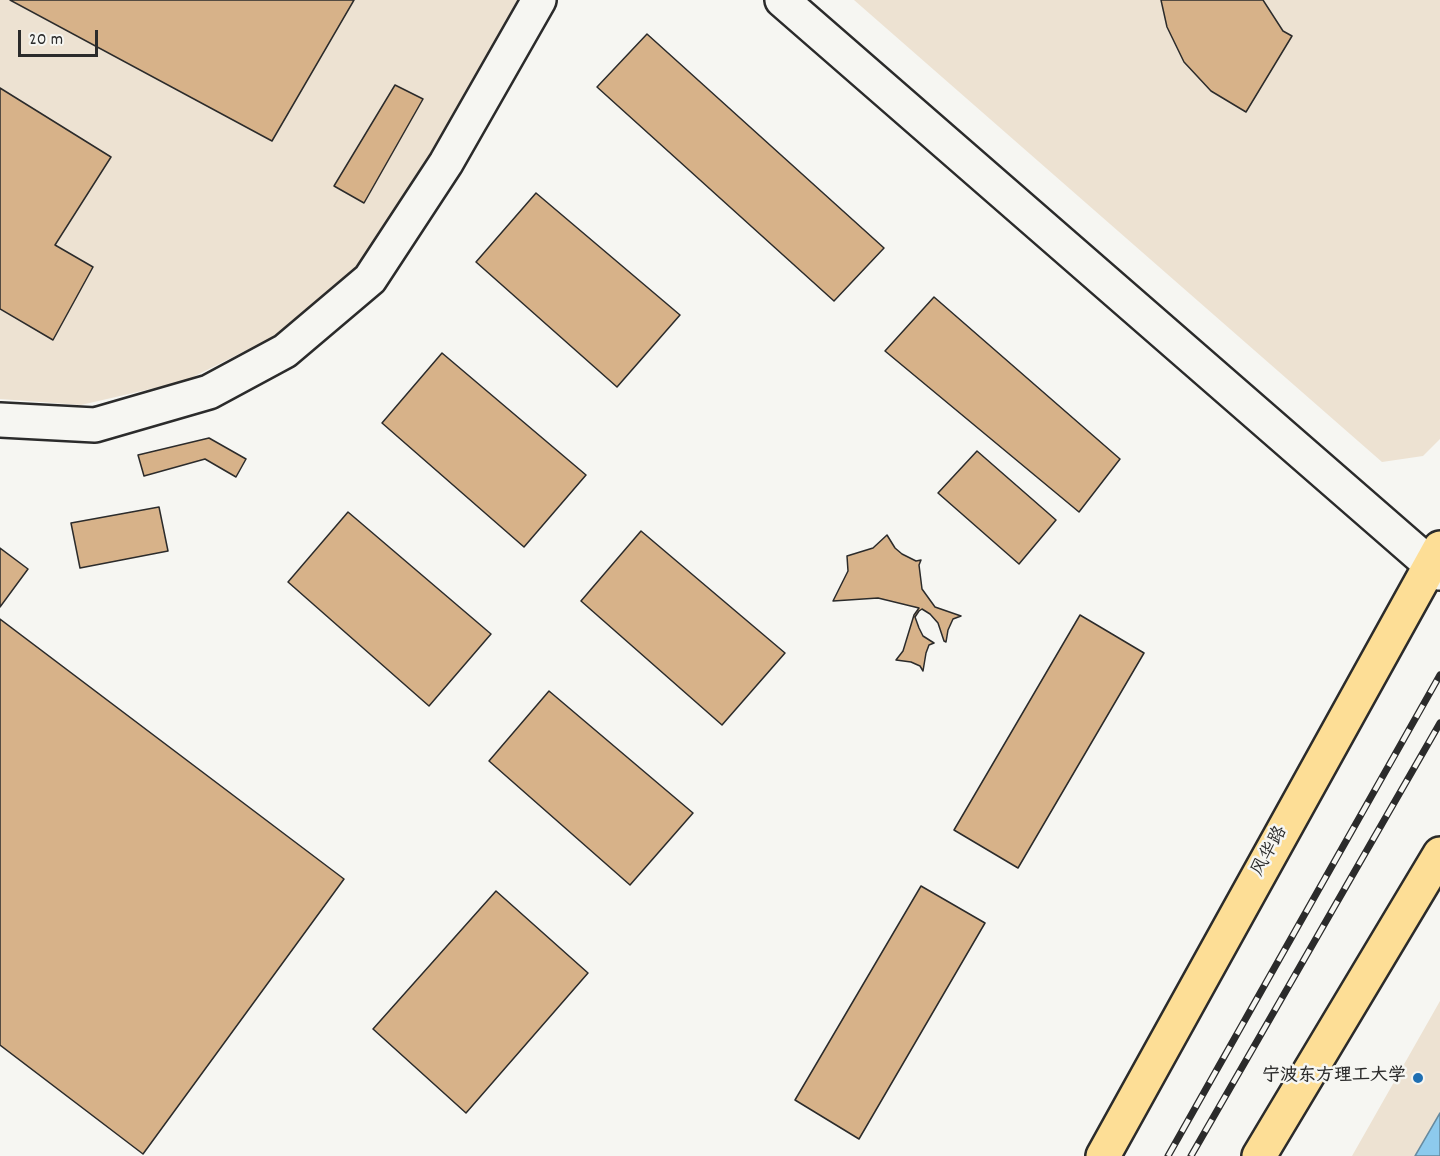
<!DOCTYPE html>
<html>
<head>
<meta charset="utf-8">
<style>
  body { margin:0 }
  #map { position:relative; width:1440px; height:1156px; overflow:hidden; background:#f6f6f2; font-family:Dekko,sans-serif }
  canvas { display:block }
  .scale { position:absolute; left:18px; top:30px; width:80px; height:27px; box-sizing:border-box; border:3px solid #2b2b2b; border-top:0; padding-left:8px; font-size:18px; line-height:21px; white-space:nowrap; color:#2b2b2b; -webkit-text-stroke:4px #f6f6f2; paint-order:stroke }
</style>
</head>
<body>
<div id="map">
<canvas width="1440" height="1156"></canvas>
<div class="scale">20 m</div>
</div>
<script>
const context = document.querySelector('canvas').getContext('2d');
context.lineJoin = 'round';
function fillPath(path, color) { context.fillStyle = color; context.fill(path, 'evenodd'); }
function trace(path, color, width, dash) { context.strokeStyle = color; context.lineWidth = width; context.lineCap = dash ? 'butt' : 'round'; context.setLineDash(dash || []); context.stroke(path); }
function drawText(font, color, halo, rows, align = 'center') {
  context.font = font + ' Dekko,"LXGW WenKai TC",sans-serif'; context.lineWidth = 5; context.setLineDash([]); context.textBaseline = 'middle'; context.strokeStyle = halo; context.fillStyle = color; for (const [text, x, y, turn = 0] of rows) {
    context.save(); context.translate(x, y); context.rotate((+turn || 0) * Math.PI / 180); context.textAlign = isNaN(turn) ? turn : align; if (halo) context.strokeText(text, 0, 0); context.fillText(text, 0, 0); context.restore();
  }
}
fillPath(new Path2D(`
  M 0,0 L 521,0 L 369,257 L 281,333 L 185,381 L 81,405 L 0,399 Z
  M 854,0 L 1440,0 L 1440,439 L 1423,456 L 1382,462 Z
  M 1440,1001 L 1440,1156 L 1352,1156 Z`), '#ede2d2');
const water = new Path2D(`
  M 1440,1113 L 1440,1156 L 1415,1156 Z`);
fillPath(water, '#8dcaed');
trace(water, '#668a9f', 1.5);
const building = new Path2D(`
  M 10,0 L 354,0 L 272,141 Z
  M 1161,0 L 1263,0 L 1283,31 L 1292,36 L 1246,112 L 1211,91 L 1184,62 L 1167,27 Z
  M 647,34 L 884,248 L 834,301 L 597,87 Z
  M 395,85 L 423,99 L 364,203 L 334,186 Z
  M 0,88 L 111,157 L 55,245 L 93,267 L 53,340 L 0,309 Z
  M 536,193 L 680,315 L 617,387 L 476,262 Z
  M 934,297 L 1120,459 L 1079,512 L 885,351 Z
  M 442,353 L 586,475 L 524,547 L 382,423 Z
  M 209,438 L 246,459 L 236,477 L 205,459 L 144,476 L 138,455 Z
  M 977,451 L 1056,520 L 1019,564 L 938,493 Z
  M 159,507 L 168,551 L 80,568 L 71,523 Z
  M 348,512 L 491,634 L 429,706 L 288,582 Z
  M 641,531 L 785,653 L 722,725 L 581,601 Z
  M 887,535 L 895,548 L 902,554 L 916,561 L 921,560 L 919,565 L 922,589 L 935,607 L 961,616 L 953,619 L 948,630 L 946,642 L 944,641 L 938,623 L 930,614 L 922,609 L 919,611 L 915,617 L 919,628 L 923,636 L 934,643 L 929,645 L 926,653 L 923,671 L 920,666 L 911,662 L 896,660 L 903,651 L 914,615 L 919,608 L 878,598 L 833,601 L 848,571 L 847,556 L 873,548 Z
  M 0,548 L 28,569 L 0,607 Z
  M 1080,615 L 1144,653 L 1018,868 L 954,830 Z
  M 0,619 L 344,879 L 143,1154 L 0,1045 Z
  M 549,691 L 693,813 L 630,885 L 489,761 Z
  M 921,886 L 985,923 L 859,1139 L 795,1100 Z
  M 496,891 L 588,973 L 466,1113 L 373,1029 Z`);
fillPath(building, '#d7b289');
trace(building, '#2b2b2b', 1.5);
const secondary = new Path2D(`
  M 782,0 L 1440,573
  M 0,420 L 95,425 L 209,392 L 285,351 L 370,279 L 446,163 L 539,0`);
const primary = new Path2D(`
  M 1103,1156 L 1440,548
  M 1259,1156 L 1440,854`);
trace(secondary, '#2b2b2b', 38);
trace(primary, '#2b2b2b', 38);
trace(secondary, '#f6f6f2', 33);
trace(primary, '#fdde96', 33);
const rail = new Path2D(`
  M 1168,1156 L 1440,675
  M 1191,1156 L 1440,723`);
trace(rail, '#2b2b2b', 7);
trace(rail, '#f6f6f2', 4.5, [14]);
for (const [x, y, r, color] of [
  [1418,1078,6,"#1f6fb2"]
]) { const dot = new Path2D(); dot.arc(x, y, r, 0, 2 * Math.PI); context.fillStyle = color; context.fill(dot); trace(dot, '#f6f6f2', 2); }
drawText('18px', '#2b2b2b', '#f6f6f2', [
  ["风华路",1271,852,-61]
]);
drawText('bold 18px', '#2b2b2b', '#f6f6f2', [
  ["宁波东方理工大学",1406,1078]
], 'right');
</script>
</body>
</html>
